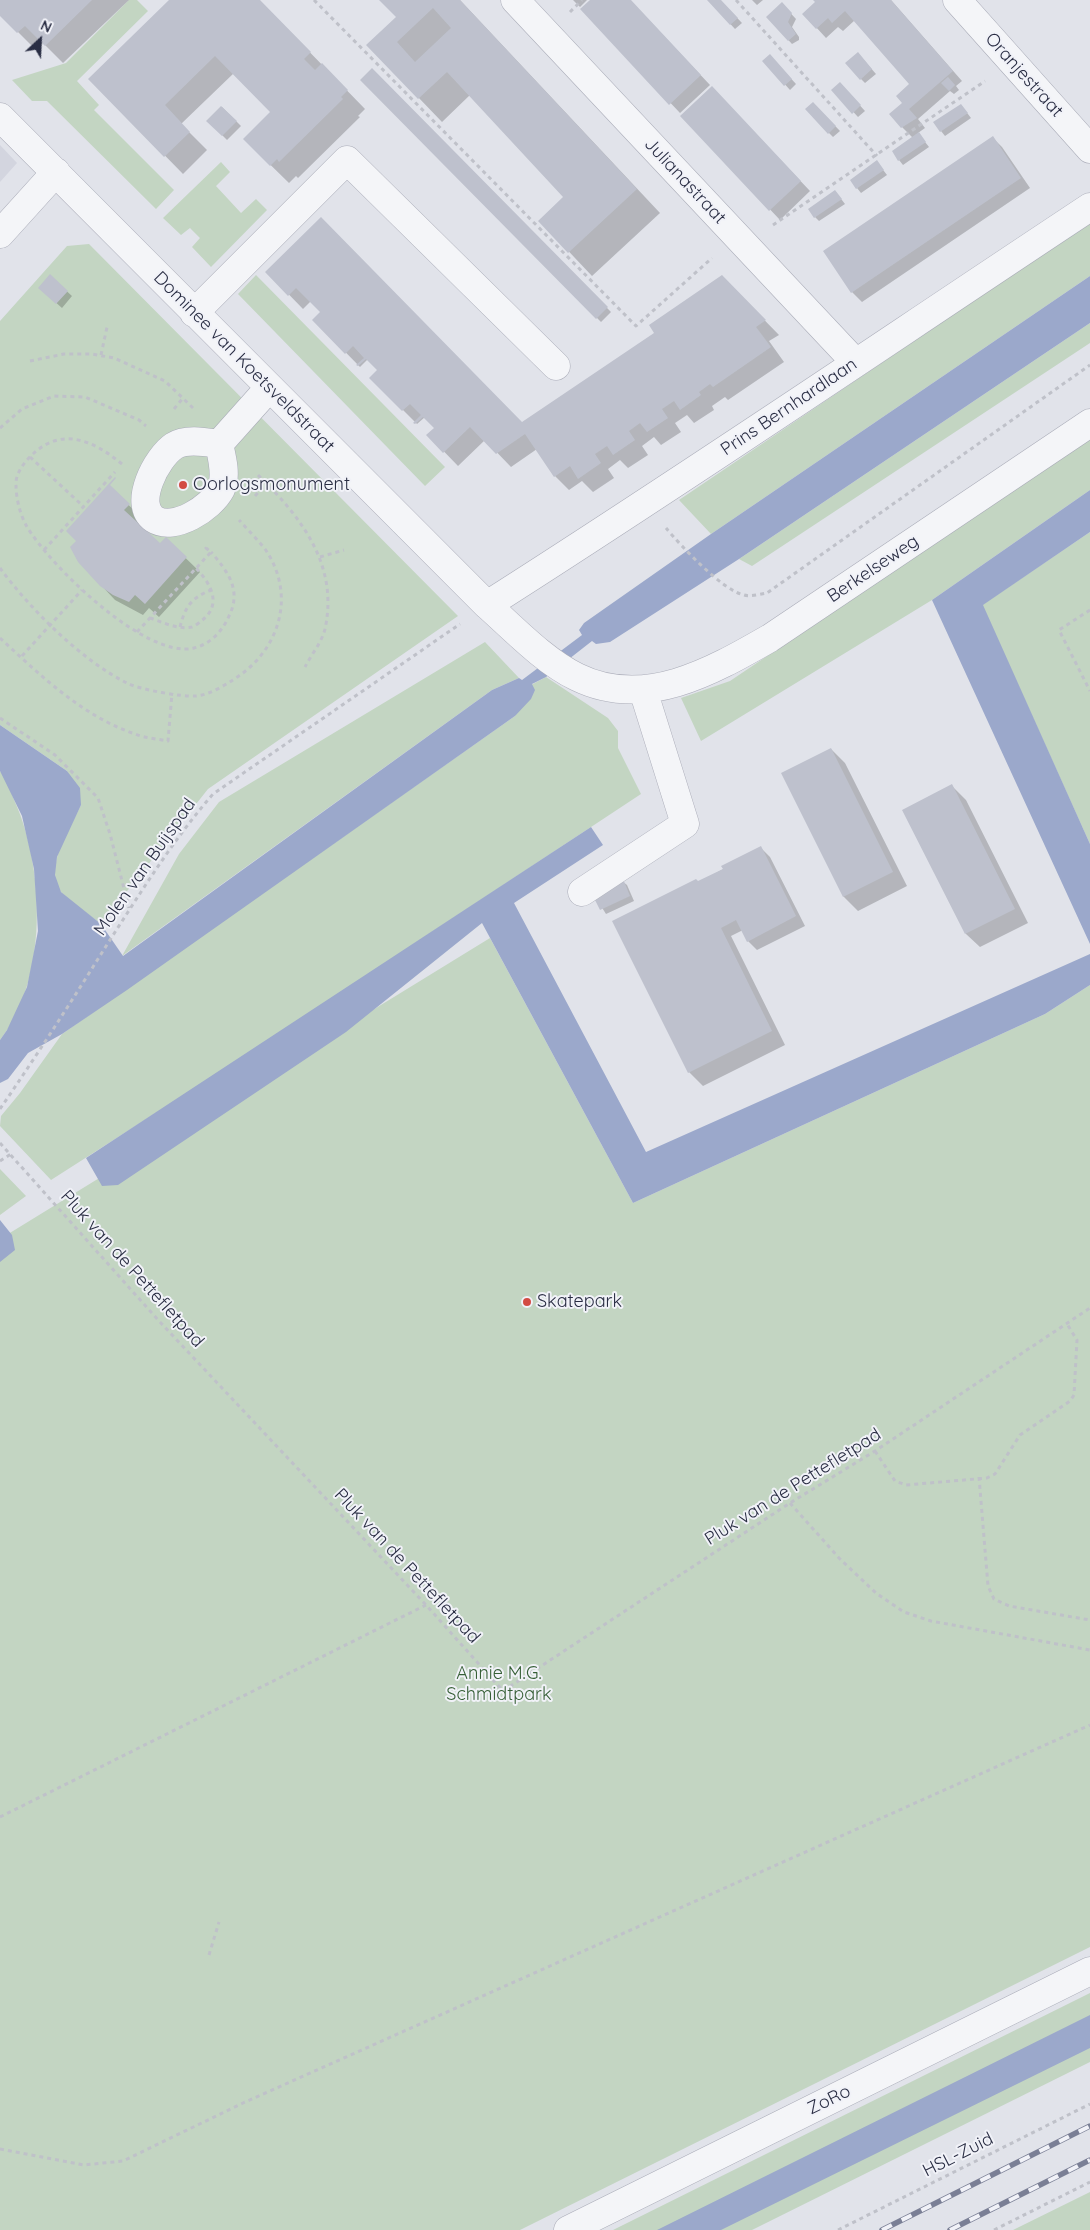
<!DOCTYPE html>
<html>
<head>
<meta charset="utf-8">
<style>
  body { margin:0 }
  #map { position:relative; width:1090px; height:2230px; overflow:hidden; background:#e1e3ea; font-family:Quicksand,sans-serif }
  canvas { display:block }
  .north { position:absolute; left:15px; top:15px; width:50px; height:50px; -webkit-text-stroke:4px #f1f2f8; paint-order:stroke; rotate:25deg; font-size:14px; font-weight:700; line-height:20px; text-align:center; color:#292d43 }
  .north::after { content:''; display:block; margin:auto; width:18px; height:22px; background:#292d43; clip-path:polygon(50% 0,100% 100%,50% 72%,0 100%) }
</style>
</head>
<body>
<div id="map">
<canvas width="1090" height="2230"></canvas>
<div class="north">N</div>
</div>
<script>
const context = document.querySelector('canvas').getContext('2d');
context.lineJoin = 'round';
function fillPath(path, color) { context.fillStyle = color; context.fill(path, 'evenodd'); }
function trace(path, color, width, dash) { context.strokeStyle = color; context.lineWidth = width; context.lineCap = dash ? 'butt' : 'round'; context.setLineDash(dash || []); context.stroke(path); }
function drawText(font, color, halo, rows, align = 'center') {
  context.font = font + ' Quicksand,sans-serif'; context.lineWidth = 4; context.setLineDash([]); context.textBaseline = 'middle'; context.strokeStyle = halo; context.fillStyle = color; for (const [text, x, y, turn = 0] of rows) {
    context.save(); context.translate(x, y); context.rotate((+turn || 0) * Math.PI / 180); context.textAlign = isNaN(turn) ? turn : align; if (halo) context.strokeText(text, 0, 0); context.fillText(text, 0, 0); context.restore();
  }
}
fillPath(new Path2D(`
  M 0,145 L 17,163 L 0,182 Z`), '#d3d5df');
fillPath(new Path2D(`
  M 129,0 L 137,0 L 148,11 L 77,81 L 99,105 L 94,110 L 174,190 L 156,209 L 47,101 L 32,101 L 12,80 L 66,63 Z
  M 221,162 L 230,172 L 216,186 L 241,213 L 256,199 L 267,210 L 211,267 L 192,247 L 200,238 L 190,228 L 181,235 L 163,218 Z
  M 1090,222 L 1090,276 L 711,534 L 679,500 Z
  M 89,244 L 458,616 L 208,789 L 101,924 C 91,916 68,901 61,892 C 43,867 70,828 81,805 L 67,771 L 0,725 L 0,321 L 67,246 Z
  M 256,275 L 445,467 L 425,486 L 238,294 Z
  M 1090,323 L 1090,343 L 752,566 L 739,559 Z
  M 1090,439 L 1090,490 L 932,600 L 701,741 L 681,698 L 730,681 Z
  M 1090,532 L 1090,844 L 982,605 Z
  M 485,642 L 519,678 L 492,690 L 122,956 L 179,854 L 219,802 Z
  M 546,677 L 608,718 L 618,731 L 618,748 L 641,794 L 223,1070 L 51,1180 L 0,1126 L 1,1116 L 20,1093 L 62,1034 L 515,716 L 531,685 Z
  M 0,771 C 7,779 11,792 15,802 C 45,869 48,980 0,1040 Z
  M 490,938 L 633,1203 L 1045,1014 L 1090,985 L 1090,1947 L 520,2230 L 0,2230 L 0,1239 Z
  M 0,1169 L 26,1196 L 0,1215 Z
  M 1090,1993 L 1090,2062 L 752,2230 L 613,2230 Z
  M 1090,2192 L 1090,2230 L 1013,2230 Z`), '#c3d5c2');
fillPath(new Path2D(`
  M 1090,276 L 1090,323 L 739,559 L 610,642 L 596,644 L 592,641 L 546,677 L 532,684 L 535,690 L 531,699 L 515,716 L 127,990 L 62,1034 L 28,1053 L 8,1079 L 0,1083 L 0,1040 L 7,1030 L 27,987 L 38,931 L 34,869 L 22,816 L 0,771 L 0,725 L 67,771 L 80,788 L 81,805 L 57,857 L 55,875 L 61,892 L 101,924 L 123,956 L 492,690 L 519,678 L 522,680 L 582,635 L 579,630 L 584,623 L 711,534 Z
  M 1090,490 L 1090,532 L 983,605 L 1090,844 L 1090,944 L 932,600 Z
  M 591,827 L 603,845 L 514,903 L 646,1152 L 1090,954 L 1090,985 L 1045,1014 L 633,1203 L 482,923 L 346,1032 L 118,1185 L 102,1186 L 86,1158 Z
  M 0,1220 L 12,1235 L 15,1250 L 0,1262 Z
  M 1090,2015 L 1090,2048 L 721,2230 L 657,2230 Z`), '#9ba8cb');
fillPath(new Path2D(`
  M 0,0 L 129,0 L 63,63 L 43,43 L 36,50 L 0,14 Z
  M 170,0 L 259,0 L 365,109 L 358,116 L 360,117 L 298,178 L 296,176 L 289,183 L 244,139 L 272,112 L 234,73 L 181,124 L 207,150 L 183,174 L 90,79 Z
  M 381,0 L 460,0 L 660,213 L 592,276 L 540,221 L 565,197 L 470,95 L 442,122 L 368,45 L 397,17 Z
  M 573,0 L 587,0 L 580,7 Z
  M 592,0 L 630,0 L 710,85 L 680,113 L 582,9 Z
  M 720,0 L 742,23 L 735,29 L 709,1 Z
  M 752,0 L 763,0 L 757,5 Z
  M 814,0 L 891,0 L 962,81 L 956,86 L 959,90 L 954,94 L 950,91 L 918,119 L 925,128 L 918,133 L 929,147 L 903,165 L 899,160 L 913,138 L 902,127 L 904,103 L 911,84 L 855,20 L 843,31 L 838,27 L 826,38 L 804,14 L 817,3 Z
  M 782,4 L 796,19 L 792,27 L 799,37 L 799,40 L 792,44 L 769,19 Z
  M 862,58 L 876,74 L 865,83 L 861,79 Z
  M 774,60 L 796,84 L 790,90 L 764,61 Z
  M 372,70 L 611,312 L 601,322 L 361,80 Z
  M 844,88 L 865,111 L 858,117 L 833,90 Z
  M 721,97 L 810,191 L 780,220 L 682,116 Z
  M 813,103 L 840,131 L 833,137 L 829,133 Z
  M 961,105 L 971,118 L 945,136 L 941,131 Z
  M 222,107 L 241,126 L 227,140 L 208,121 Z
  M 993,138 L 1002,147 L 1030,188 L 862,302 L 852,292 L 825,251 Z
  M 877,162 L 887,175 L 861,193 L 857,188 Z
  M 835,191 L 845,204 L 819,221 L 815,217 Z
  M 321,219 L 522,424 L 736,291 L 779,335 L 769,341 L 784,362 L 728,400 L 725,397 L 712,406 L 714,410 L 694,423 L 687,415 L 675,423 L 681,432 L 661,445 L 654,437 L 642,446 L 648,455 L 628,468 L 620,460 L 608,469 L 614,478 L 593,492 L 582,481 L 569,490 L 555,476 L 537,449 L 511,467 L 485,440 L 458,466 L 428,435 L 436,428 L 425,417 L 417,424 L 371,378 L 379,370 L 368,359 L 360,367 L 314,320 L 322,312 L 311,301 L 303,309 L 267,272 Z
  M 50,276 L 72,296 L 62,308 L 44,292 Z
  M 109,486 L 143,519 L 138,524 L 160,545 L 166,539 L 200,572 L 159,617 L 149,608 L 143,615 L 115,600 L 101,585 L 78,541 Z
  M 831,749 L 845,763 L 907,886 L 858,911 L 844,897 L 783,773 Z
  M 952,786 L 966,800 L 1028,923 L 980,947 L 966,934 Z
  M 761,848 L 770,857 L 805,926 L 757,950 L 748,941 L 743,930 L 731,936 L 785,1045 L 703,1086 L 689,1072 L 698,883 Z
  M 622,881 L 627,885 L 634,901 L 606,914 L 594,895 Z`), '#0003');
fillPath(new Path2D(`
  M 0,0 L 92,0 L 45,46 L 25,26 L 17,33 L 0,16 Z
  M 169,0 L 260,0 L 311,52 L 304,59 L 315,70 L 322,63 L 348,90 L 341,97 L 343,99 L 279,162 L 277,159 L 270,166 L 243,139 L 270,112 L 215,56 L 165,105 L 190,132 L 164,157 L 88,79 Z
  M 379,0 L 460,0 L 637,189 L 568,253 L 538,221 L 563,197 L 447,72 L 418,99 L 366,45 L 396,17 ZM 433,8 L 451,28 L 415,62 L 397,42 Z
  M 590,0 L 631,0 L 701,75 L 669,105 L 580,9 Z
  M 707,0 L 721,0 L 738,18 L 730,25 Z
  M 813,0 L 891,0 L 953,71 L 909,109 L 917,118 L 901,128 L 889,114 L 902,103 L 896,96 L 909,84 L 845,11 L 832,23 L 828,18 L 816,29 L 802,14 L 815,2 Z
  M 782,2 L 792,13 L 788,22 L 796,34 L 788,41 L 766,17 Z
  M 858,52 L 872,69 L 860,80 L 845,63 Z
  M 770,54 L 792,79 L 784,86 L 762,61 Z
  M 372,68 L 608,307 L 596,319 L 360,80 Z
  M 948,77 L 955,85 L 949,91 L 941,83 Z
  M 840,82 L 861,105 L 852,114 L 831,90 Z
  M 712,86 L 801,181 L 769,211 L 680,116 Z
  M 813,102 L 836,126 L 828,134 L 805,109 Z
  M 961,104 L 968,113 L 940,132 L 933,122 Z
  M 221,106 L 237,121 L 222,136 L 206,121 Z
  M 919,132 L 926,142 L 898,161 L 892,151 Z
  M 993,136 L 1021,178 L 851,293 L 823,251 Z
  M 877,160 L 884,170 L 856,189 L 850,180 Z
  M 835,190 L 842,199 L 814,218 L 808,209 Z
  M 321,217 L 522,422 L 654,333 L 649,325 L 722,275 L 766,320 L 756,327 L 771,347 L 713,387 L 710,384 L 699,392 L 701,395 L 680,410 L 674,401 L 662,409 L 668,418 L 647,432 L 640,423 L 629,431 L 635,440 L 613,455 L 607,446 L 595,454 L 601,463 L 578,479 L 570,466 L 554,477 L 525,434 L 496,454 L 470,427 L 443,453 L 426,435 L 434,428 L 423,417 L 415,424 L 413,423 L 421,415 L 410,404 L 402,411 L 369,378 L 377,370 L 366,359 L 358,366 L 356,365 L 364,358 L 353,346 L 345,354 L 312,320 L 320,312 L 296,288 L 288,296 L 265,272 Z
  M 50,274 L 68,291 L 56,304 L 38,288 Z
  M 115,477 L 116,478 L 110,485 L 130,504 L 124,510 L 160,543 L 166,537 L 187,557 L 145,604 L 135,595 L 129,602 L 113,595 L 100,586 L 78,562 L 70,547 L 76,541 L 66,531 Z
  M 831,748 L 893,872 L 843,897 L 781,773 Z
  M 952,784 L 1015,909 L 965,934 L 902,810 Z
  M 761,846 L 796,916 L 747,942 L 736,920 L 721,928 L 772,1031 L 688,1073 L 612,921 L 696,879 L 698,881 L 723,869 L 721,866 Z
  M 623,879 L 630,896 L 600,910 L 592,894 Z`), '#bec1cd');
const minor = new Path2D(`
  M 515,0 L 855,362
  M 957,0 L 1090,149
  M 0,117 L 487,605 C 514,629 544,661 577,677 C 644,710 711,672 770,638 L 1090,423
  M 0,234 L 56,172
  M 194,313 L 347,160 L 556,366
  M 219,444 C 206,442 186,438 174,446 C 157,457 132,504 154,519 C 174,532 211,508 221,489 C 227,476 222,457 219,444 L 269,388
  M 487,605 C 690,476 889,340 1090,207
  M 582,892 L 685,824 L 643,690
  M 568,2230 L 1090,1971`);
trace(minor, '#aaacb8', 29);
trace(new Path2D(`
  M 314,0 L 636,326 L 712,258
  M 736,0 L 877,156
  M 570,12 L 582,0
  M 773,225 L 985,81
  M 101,355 L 107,327
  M 30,361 L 64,354 L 92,354 L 114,358 L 165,381 L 193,408
  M 174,409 L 183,398
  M 0,428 L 22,409 L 54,396 L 85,397 L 139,420 L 146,426
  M 30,457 L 84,507
  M 122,464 C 95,442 64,426 34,453 C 26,460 15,473 16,485 C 16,498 20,514 26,525 C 48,564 146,660 194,648 C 211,644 223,630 229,616 C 242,590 228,572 211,552
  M 258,475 C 301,517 339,565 325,629 C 322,642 311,655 305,667
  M 255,496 L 267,483
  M 666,528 C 680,545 723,591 744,595 C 750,597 760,594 767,593 L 1090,365
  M 44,550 L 115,472
  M 320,557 L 344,550
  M 0,568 C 30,609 83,662 129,684 C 143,690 181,697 196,696 C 211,695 232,681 243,673 C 283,642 294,591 265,549 C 257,539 248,530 239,520
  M 1090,610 L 1059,630 L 1090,691
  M 150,618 C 162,622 178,630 192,627 C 195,626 199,623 201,621 C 223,605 211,584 196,568
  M 180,627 C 185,607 191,598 211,590
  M 137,632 L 211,552 L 206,548 L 208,546
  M 0,638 C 40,675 82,716 135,734 C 145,738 157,739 168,741 L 172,693
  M 22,656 L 82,590
  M 0,718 L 55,755 L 98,798 L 110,834 L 129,908
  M 0,1109 C 37,1055 73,999 108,943 C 141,892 173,840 213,794 L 460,624
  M 0,1143 L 159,1321 L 426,1605 L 503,1691 L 790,1503 L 875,1451 L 1090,1308
  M 0,1161 L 11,1154
  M 875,1451 L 895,1481 L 906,1485 L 987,1478 L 995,1474 L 1020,1435 L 1070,1401 L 1074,1395 L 1077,1340 L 1067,1324
  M 979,1477 L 988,1586 L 994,1599 L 1009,1606 L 1090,1620
  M 790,1503 L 839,1558 L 876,1593 L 904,1612 L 931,1621 L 1090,1650
  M 0,1817 L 426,1605
  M 209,1955 L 219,1922
  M 0,2149 L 84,2165 L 123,2161 L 243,2103 L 1090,1725
  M 838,2230 L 1090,2104
  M 994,2230 L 1090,2182`), '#bfc1c9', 3, [4, 4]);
trace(minor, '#f4f5f8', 28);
const rail = new Path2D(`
  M 882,2230 L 1090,2126
  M 950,2230 L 1090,2160`);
trace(rail, '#7a7f95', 5.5);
trace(rail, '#f1f2f8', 4, [11]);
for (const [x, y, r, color] of [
  [183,485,5,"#d34b43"],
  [527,1302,5,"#d34b43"]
]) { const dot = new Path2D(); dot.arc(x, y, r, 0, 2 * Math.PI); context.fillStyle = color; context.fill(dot); trace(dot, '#f1f2f8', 2); }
drawText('18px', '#292d43', '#f1f2f8', [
  ["Oranjestraat",1024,75,48],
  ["Julianastraat",685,181,47],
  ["Dominee van Koetsveldstraat",244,362,45],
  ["Prins Bernhardlaan",789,407,-34],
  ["Berkelseweg",873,569,-34],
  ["Molen van Buijspad",145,867,-55],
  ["Pluk van de Pettefletpad",132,1269,48],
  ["Pluk van de Pettefletpad",793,1487,-32],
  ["Pluk van de Pettefletpad",407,1566,47],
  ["ZoRo",829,2100,-26],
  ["HSL-Zuid",958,2155,-27]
]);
drawText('18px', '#292d43', '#f1f2f8', [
  ["Oorlogsmonument",193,485],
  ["Skatepark",537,1302]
], 'left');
drawText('18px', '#365f36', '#f1f2f8', [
  ["Annie M.G.",499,1674],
  ["Schmidtpark",499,1695]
]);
</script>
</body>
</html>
